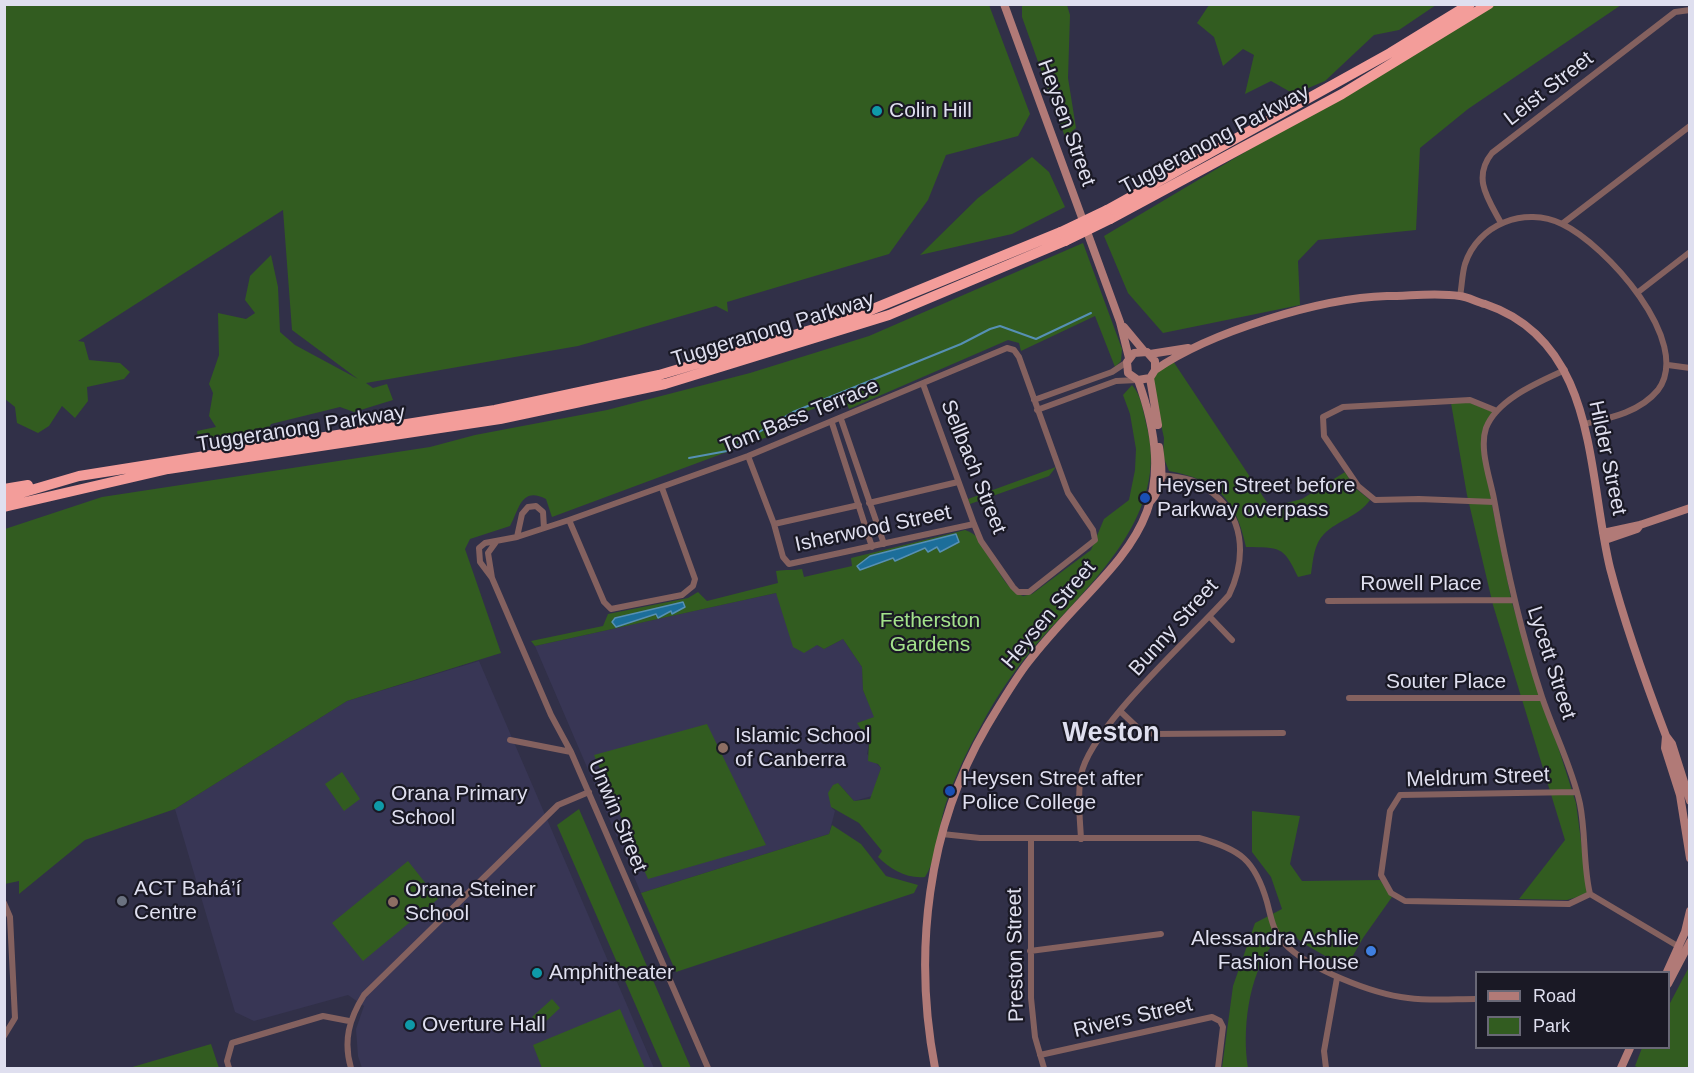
<!DOCTYPE html>
<html>
<head>
<meta charset="utf-8">
<style>
  body { margin:0 }
  #map { position:relative; width:1694px; height:1073px; overflow:hidden; background:#313048; font-family:Helvetica,sans-serif }
  canvas { display:block }
  .frame { position:absolute; inset:0; border:6px solid #dfdfef; pointer-events:none }
  .legend { position:absolute; left:1475px; top:971px; width:195px; height:78px; box-sizing:border-box; background:#1a1925; border:2px solid #696876; margin:0; padding:8px 10px; list-style:none; font-size:18px; color:#dfdfef }
  .legend li { display:flex; align-items:center; gap:12px; height:30px }
  .legend b { width:30px; border:2px solid #696876 }
</style>
</head>
<body>
<div id="map">
<canvas width="1694" height="1073"></canvas>
<div class="frame"></div>
<ul class="legend">
<li><b style="height:8px;background:#b17a77"></b>Road</li>
<li><b style="height:16px;background:#325c20"></b>Park</li>
</ul>
</div>
<script>
const context = document.querySelector('canvas').getContext('2d');
context.lineJoin = 'round';
function fillPath(path, color) { context.fillStyle = color; context.fill(path, 'evenodd'); }
function trace(path, color, width, dash) { context.strokeStyle = color; context.lineWidth = width; context.lineCap = dash ? 'butt' : 'round'; context.setLineDash(dash || []); context.stroke(path); }
function drawText(font, color, halo, rows, align = 'center') {
  context.font = font + ' Helvetica,sans-serif'; context.lineWidth = 4.5; context.setLineDash([]); context.textBaseline = 'middle'; context.strokeStyle = halo; context.fillStyle = color; for (const [text, x, y, turn = 0] of rows) {
    context.save(); context.translate(x, y); context.rotate((+turn || 0) * Math.PI / 180); context.textAlign = isNaN(turn) ? turn : align; if (halo) context.strokeText(text, 0, 0); context.fillText(text, 0, 0); context.restore();
  }
}
fillPath(new Path2D(`
  M 776,593 L 817,645 L 824,649 L 843,639 L 862,667 L 863,690 L 875,717 L 858,723 L 869,742 L 867,754 L 881,768 L 872,796 L 854,801 L 838,783 L 831,807 L 835,811 L 829,834 L 641,893 L 535,646 Z
  M 479,661 L 654,1068 L 362,1068 L 358,1056 L 356,1029 L 364,1006 L 348,995 L 254,1021 L 235,1012 L 175,809 L 347,701 Z`), '#383655');
fillPath(new Path2D(`
  M 5,4 L 989,5 L 1030,114 L 1018,136 L 946,155 L 928,200 L 889,254 L 727,302 L 728,312 L 716,306 L 578,346 L 366,383 L 373,388 L 387,384 L 393,400 L 354,412 L 340,407 L 271,424 L 267,432 L 198,438 L 197,431 L 216,427 L 209,416 L 213,393 L 209,384 L 219,355 L 218,313 L 246,319 L 255,313 L 245,300 L 250,276 L 271,255 L 278,287 L 280,332 L 295,345 L 358,379 L 292,330 L 283,210 L 78,341 L 84,342 L 89,360 L 120,363 L 130,372 L 124,379 L 87,387 L 88,401 L 75,418 L 62,406 L 49,426 L 38,433 L 17,423 L 15,407 L 5,399 Z
  M 1022,5 L 1067,5 L 1070,15 L 1068,78 L 1076,128 L 1065,137 L 1022,17 Z
  M 1209,5 L 1209,4 L 1436,5 L 1399,30 L 1374,35 L 1325,81 L 1294,94 L 1271,81 L 1245,94 L 1254,55 L 1243,49 L 1223,66 L 1214,37 L 1197,23 Z
  M 1492,5 L 1621,5 L 1468,109 L 1420,148 L 1416,230 L 1318,240 L 1298,261 L 1300,305 L 1163,333 L 1128,293 L 1104,236 Z
  M 1032,157 L 1049,172 L 1065,207 L 1012,234 L 920,255 L 978,198 Z
  M 1083,243 L 1122,349 L 1121,361 L 1115,367 L 1095,316 L 1021,351 L 1019,343 L 1008,340 L 849,409 L 844,397 L 803,413 L 805,423 L 552,517 L 546,499 C 521,486 519,510 510,526 L 470,539 L 465,549 L 501,653 L 347,701 L 175,809 L 85,840 L 19,894 L 19,881 L 5,884 L 5,529 L 102,497 L 430,447 L 475,435 L 607,410 L 750,373 L 869,336 Z
  M 1173,361 L 1270,507 L 1302,499 L 1345,472 L 1355,488 L 1370,500 C 1358,517 1338,520 1324,534 C 1314,544 1313,560 1311,574 L 1298,577 C 1283,545 1280,548 1246,547 C 1236,500 1218,480 1169,471 L 1163,456 L 1164,438 L 1151,380 L 1159,368 Z
  M 1132,385 C 1141,395 1143,410 1146,423 C 1172,515 1089,584 1036,645 C 1017,666 995,699 982,724 C 968,749 955,776 946,803 C 939,823 937,860 925,877 C 907,879 890,869 878,857 L 882,851 L 859,823 L 831,807 L 828,793 L 833,785 L 838,783 L 854,801 L 870,799 L 881,768 L 878,764 L 868,761 L 869,742 L 857,723 L 874,717 L 863,690 L 862,667 L 843,639 L 824,649 L 817,645 L 804,653 L 793,647 L 776,593 L 535,646 L 531,641 L 603,626 L 608,614 L 688,598 L 698,592 L 707,601 L 778,583 L 776,571 C 786,569 792,571 802,569 L 804,577 L 852,566 L 851,558 L 965,530 C 990,536 996,587 1023,596 L 1032,594 L 1091,550 L 1104,519 L 1129,500 L 1135,470 L 1136,449 L 1130,414 L 1123,395 Z
  M 1451,403 L 1471,403 L 1493,412 L 1483,430 L 1492,505 L 1512,603 L 1576,803 L 1588,894 L 1567,900 L 1519,899 L 1565,840 L 1493,605 L 1467,495 Z
  M 1056,467 L 1049,476 L 970,504 L 968,499 Z
  M 707,724 L 766,845 L 648,879 L 594,755 Z
  M 342,772 L 360,799 L 344,811 L 325,784 Z
  M 579,809 L 691,1068 L 663,1068 L 557,825 Z
  M 1252,811 L 1300,816 L 1290,864 L 1302,881 L 1380,880 L 1392,897 L 1363,938 L 1346,968 L 1301,942 L 1290,931 C 1284,935 1276,939 1272,945 C 1248,977 1242,1031 1248,1068 L 1222,1068 L 1233,986 L 1255,923 L 1282,909 L 1271,877 L 1252,852 Z
  M 832,825 L 861,844 L 886,876 L 918,885 L 914,893 L 676,972 L 641,893 L 829,834 Z
  M 408,861 L 438,899 L 363,961 L 332,923 Z
  M 1689,967 L 1689,1068 L 1639,1068 L 1635,1066 L 1642,1048 L 1668,1048 L 1669,1005 Z
  M 552,999 L 560,1008 L 541,1026 L 532,1017 Z
  M 620,1009 L 645,1068 L 542,1068 L 533,1045 Z
  M 211,1044 L 219,1068 L 129,1068 Z`), '#325c20');
const water = new Path2D(`
  M 956,534 L 959,542 L 940,552 L 937,547 L 928,552 L 925,548 L 895,561 L 893,558 L 860,570 L 857,566 L 870,556 Z
  M 683,602 L 685,607 L 672,614 L 671,611 L 658,618 L 656,614 L 616,627 L 612,622 L 615,618 Z`);
fillPath(water, '#1c6e9a');
trace(water, '#5690b4', 1.5);
trace(new Path2D(`
  M 689,458 L 727,451 L 793,412 L 961,344 L 990,329 L 1000,326 L 1036,339 L 1091,313`), '#5690b4', 2);
trace(new Path2D(`
  M 1501,223 C 1488,199 1472,178 1492,153 L 1675,12 L 1690,10
  M 1562,224 L 1690,126
  M 1637,293 L 1690,252
  M 1460,296 C 1462,286 1462,274 1465,264 C 1478,224 1525,206 1562,224 C 1605,244 1694,342 1658,390 C 1640,412 1611,418 1584,424
  M 1668,365 L 1690,368
  M 1565,370 C 1539,382 1497,399 1486,428 C 1479,449 1490,478 1494,499 C 1506,566 1521,633 1542,697 C 1554,733 1572,767 1580,804 C 1586,834 1583,865 1590,894 L 1681,948
  M 1034,400 L 1112,372 L 1127,362
  M 1037,410 L 1116,381 L 1137,380
  M 841,419 L 884,544
  M 832,423 L 872,547
  M 748,456 L 774,524 L 783,557 L 789,564 L 974,524
  M 1494,502 L 1419,499 L 1375,500 L 1358,486 L 1324,436 L 1323,417 L 1343,407 L 1470,400 L 1497,411
  M 869,503 L 958,482
  M 569,520 L 604,602 L 611,609 L 682,595 L 693,586 L 695,579 L 662,488
  M 774,524 L 859,505
  M 517,537 L 522,514 L 528,507 L 536,506 L 543,512 L 544,528
  M 496,542 L 488,553 L 492,578 L 551,715 L 571,752 L 708,1068
  M 492,578 L 480,562 L 479,548 L 485,543 L 517,537 L 569,520 L 748,456 L 1007,348 L 1014,350 L 1019,357 L 1068,493 L 1093,530 L 1095,540 L 1029,592 L 1018,592 L 1013,587 L 981,541 L 974,524 L 923,384
  M 1328,601 L 1514,600
  M 1210,617 L 1232,640
  M 1349,698 L 1542,698
  M 1120,711 L 1139,729 L 1153,734 L 1283,733
  M 510,740 L 571,752
  M 1576,792 L 1400,795 L 1390,811 L 1381,875 L 1391,893 L 1405,901 L 1569,904 L 1590,894
  M 942,834 L 980,838 L 1199,838 C 1240,849 1255,860 1267,902 C 1271,917 1273,932 1284,943 C 1308,969 1373,994 1408,998 C 1430,1001 1454,999 1476,999
  M 1031,839 L 1031,998 L 1035,1037 L 1044,1068
  M 1081,839 C 1080,819 1077,795 1081,775 C 1090,727 1194,635 1229,595 C 1247,557 1245,514 1207,489 C 1202,486 1197,482 1191,480 C 1181,477 1170,476 1159,475
  M 4,903 L 10,917 L 15,1018 L 4,1036
  M 1030,951 L 1161,934
  M 1040,1055 L 1212,1017 L 1220,1021 L 1223,1027 L 1218,1068
  M 229,1068 L 227,1061 L 232,1043 L 323,1016 L 349,1021
  M 351,1068 C 343,1041 349,1019 364,995 L 558,805 L 589,792
  M 1326,1068 L 1324,1051 L 1337,978`), '#84615f', 6);
trace(new Path2D(`
  M 1004,4 L 1120,322 L 1129,358
  M 1124,327 L 1144,351
  M 1150,354 L 1188,348
  M 1155,370 C 1210,332 1320,298 1387,296 C 1410,296 1436,292 1460,296 C 1468,297 1477,302 1485,304 C 1598,342 1587,473 1610,568 C 1625,625 1645,681 1666,736 L 1672,744 L 1690,801
  M 1150,378 L 1138,380 L 1128,373 L 1127,362 L 1134,353 L 1147,352 L 1155,361 L 1155,370 L 1150,378 L 1158,425
  M 1150,502 C 1165,486 1162,467 1159,447
  M 1603,533 L 1640,525 L 1690,508
  M 1605,540 L 1637,529 L 1640,525
  M 1666,736 L 1665,748 L 1680,795 L 1690,858
  M 1667,972 L 1685,932 L 1690,911
  M 1668,984 L 1690,942
  M 935,1068 C 913,953 927,828 987,726 C 999,706 1012,684 1026,665 C 1105,561 1193,532 1138,380
  M 1621,1068 L 1630,1048`), '#b17a77', 8);
trace(new Path2D(`
  M 1107,210 L 1390,53 L 1470,4
  M 1110,219 L 1342,94 L 1489,4
  M 4,489 L 28,485
  M 4,498 L 79,476 L 495,410 L 659,375 L 851,318 L 1061,232
  M 4,507 L 168,469 L 500,419 L 665,384 L 889,315 L 1065,241`), '#f39d9a', 10);
trace(new Path2D(`
  M 1061,232 L 1107,210
  M 1065,241 L 1110,219`), '#f39d9a', 10);
for (const [x, y, r, color] of [
  [877,111,6,"#0f9aa8"],
  [1145,498,6,"#1a4fb4"],
  [723,748,6,"#8d6e63"],
  [950,791,6,"#1a4fb4"],
  [379,806,6,"#0f9aa8"],
  [122,901,6,"#6b7280"],
  [393,902,6,"#8d6e63"],
  [1371,951,6,"#3f7fe0"],
  [537,973,6,"#0f9aa8"],
  [410,1025,6,"#0f9aa8"]
]) { const dot = new Path2D(); dot.arc(x, y, r, 0, 2 * Math.PI); context.fillStyle = color; context.fill(dot); trace(dot, '#1a1925', 2); }
drawText('21px', '#dfdfef', '#1a1925', [
  ["Leist Street",1549,89,-38],
  ["Heysen Street",1066,123,70],
  ["Tuggeranong Parkway",1215,140,-28],
  ["Tuggeranong Parkway",773,330,-17],
  ["Tom Bass Terrace",800,417,-22],
  ["Tuggeranong Parkway",301,429,-9],
  ["Hilder Street",1607,458,78],
  ["Sellbach Street",973,467,68],
  ["Isherwood Street",873,529,-12],
  ["Rowell Place",1421,584],
  ["Heysen Street",1049,615,-50],
  ["Bunny Street",1174,628,-48],
  ["Lycett Street",1551,663,72],
  ["Souter Place",1446,682],
  ["Meldrum Street",1478,778,-2],
  ["Unwin Street",617,816,67],
  ["Preston Street",1016,955,-91],
  ["Rivers Street",1133,1018,-13]
]);
drawText('21px', '#dfdfef', '#1a1925', [
  ["Colin Hill",889,111],
  ["Heysen Street before",1157,486],
  ["Parkway overpass",1157,510],
  ["Islamic School",735,736],
  ["of Canberra",735,760],
  ["Heysen Street after",962,779],
  ["Police College",962,803],
  ["Orana Primary",391,794],
  ["School",391,818],
  ["ACT Bahá’í",134,889],
  ["Centre",134,913],
  ["Orana Steiner",405,890],
  ["School",405,914],
  ["Alessandra Ashlie",1359,939,"right"],
  ["Fashion House",1359,963,"right"],
  ["Amphitheater",549,973],
  ["Overture Hall",422,1025]
], 'left');
drawText('21px', '#a3e28b', '#1a1925', [
  ["Fetherston",930,621],
  ["Gardens",930,645]
]);
drawText('bold 27px', '#dfdfef', '#1a1925', [
  ["Weston",1111,734]
]);
</script>
</body>
</html>
